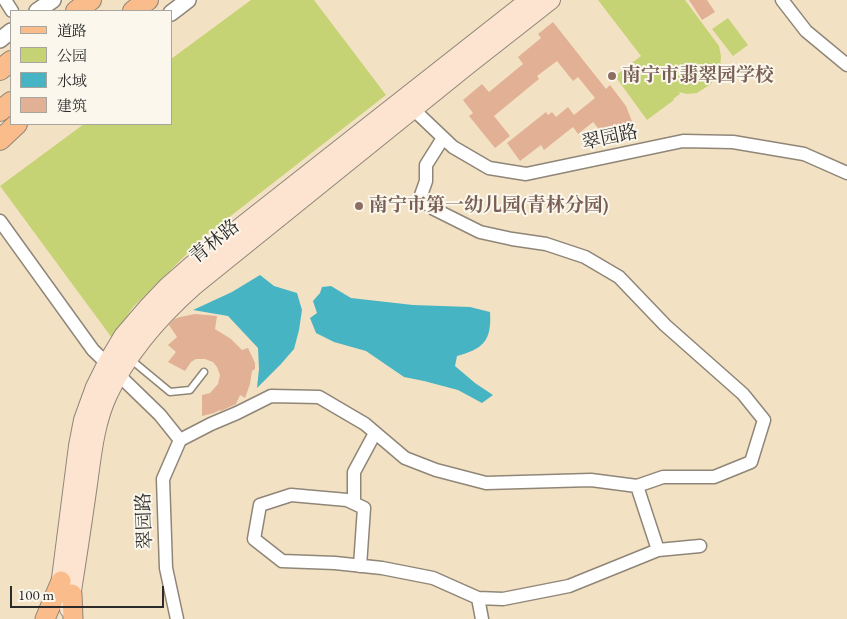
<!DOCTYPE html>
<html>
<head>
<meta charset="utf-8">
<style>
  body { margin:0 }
  #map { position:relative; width:847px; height:619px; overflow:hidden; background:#f3e1c4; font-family:"EB Garamond","Noto Serif SC",serif }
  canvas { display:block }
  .legend { position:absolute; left:10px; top:10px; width:162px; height:115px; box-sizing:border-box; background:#fbf7ec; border:1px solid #a8a59f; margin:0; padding:6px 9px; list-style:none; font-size:15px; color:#2b2b2b }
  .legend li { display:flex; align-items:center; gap:10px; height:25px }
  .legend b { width:25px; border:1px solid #a8a59f }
  .scale { position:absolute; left:10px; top:586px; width:154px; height:22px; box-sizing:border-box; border:2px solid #2b2b2b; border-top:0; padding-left:6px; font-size:15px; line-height:18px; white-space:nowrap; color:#2b2b2b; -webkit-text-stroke:4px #fbf7ec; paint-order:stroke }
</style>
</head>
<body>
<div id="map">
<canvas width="847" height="619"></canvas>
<ul class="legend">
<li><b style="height:6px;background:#fabc8b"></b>道路</li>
<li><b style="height:14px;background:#c6d374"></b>公园</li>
<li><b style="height:14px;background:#46b4c2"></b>水域</li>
<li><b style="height:14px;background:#e2b095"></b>建筑</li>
</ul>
<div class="scale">100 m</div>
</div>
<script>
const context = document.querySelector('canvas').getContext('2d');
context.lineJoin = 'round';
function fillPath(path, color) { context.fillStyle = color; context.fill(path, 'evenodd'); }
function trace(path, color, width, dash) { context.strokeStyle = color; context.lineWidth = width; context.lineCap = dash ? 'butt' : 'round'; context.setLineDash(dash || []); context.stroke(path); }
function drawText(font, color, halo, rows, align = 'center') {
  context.font = font + ' "EB Garamond","Noto Serif SC",serif'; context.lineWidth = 4; context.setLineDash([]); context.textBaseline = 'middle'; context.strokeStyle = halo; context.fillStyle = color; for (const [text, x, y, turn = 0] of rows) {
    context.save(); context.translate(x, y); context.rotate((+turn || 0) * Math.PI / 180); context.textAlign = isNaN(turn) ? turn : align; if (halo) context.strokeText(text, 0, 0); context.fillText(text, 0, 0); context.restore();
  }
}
fillPath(new Path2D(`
  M 251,0 L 314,0 L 386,95 L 205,236 L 133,307 L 112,338 L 0,186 L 84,124 L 171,124 L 171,59 Z
  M 598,0 L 685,0 L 719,46 L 721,56 L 720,70 L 711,84 L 697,93 L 687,94 L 679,92 L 680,94 L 673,99 L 674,100 L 647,120 L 615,76 L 641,56 Z
  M 728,18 L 748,45 L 733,56 L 712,29 Z`), '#c6d374');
fillPath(new Path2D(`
  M 260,275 L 274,286 L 297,293 L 302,310 L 299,330 L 294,349 L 281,364 L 257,388 L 259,369 L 258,348 L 228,316 L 193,310 L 232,292 Z
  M 331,286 L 351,298 L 413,305 L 470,307 L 490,312 C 492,341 483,349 457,356 L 455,366 L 475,383 L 493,395 L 482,403 L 458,390 L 424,381 L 404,377 L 366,351 L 334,342 L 316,333 L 310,318 L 317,313 L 313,301 L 320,293 L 322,287 Z`), '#46b4c2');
fillPath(new Path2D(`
  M 689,0 L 707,0 L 715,12 L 702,20 Z
  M 553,22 L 606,89 L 610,85 L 626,106 L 633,124 L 604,135 L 593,122 L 578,134 L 573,127 L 544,150 L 541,145 L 520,161 L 507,143 L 546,112 L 548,115 L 552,112 L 556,117 L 568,107 L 574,115 L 595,98 L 578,77 L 573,81 L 557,61 L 537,76 L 539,79 L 494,116 L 510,136 L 495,148 L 469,116 L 473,113 L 463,100 L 482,84 L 489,92 L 523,64 L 518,57 L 541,38 L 538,34 Z
  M 195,314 L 217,316 L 215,329 L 231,339 L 242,350 L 248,348 L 255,363 L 255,369 L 252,371 L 250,384 L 245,398 L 240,395 L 236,404 L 221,411 L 220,410 L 214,413 L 202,416 L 202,395 L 210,393 L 218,384 L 220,375 L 217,367 L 213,362 L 205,359 L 196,359 L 191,362 L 185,371 L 168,362 L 176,352 L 168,345 L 177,337 L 169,325 L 174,319 L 180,317 Z`), '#e2b095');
const service = new Path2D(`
  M 129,358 L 170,392 L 190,390 L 204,372`);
const minor = new Path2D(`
  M 5,0 L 12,11
  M 782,0 L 806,31 L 847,65
  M 409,104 L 413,109 L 453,147 L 489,168 L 526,174 L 683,141 L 733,142 L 804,154 L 847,173
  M 0,221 L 93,350 L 160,415 L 180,440 L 163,479 L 166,568 L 177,619
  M 180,440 L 211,424 L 237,413 L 271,396 L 319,397 L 365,424 L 405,458 L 436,470 L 486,483 L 591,480 L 637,486 L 663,477 L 714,477 L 751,462 L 764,420 L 743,394 L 665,325 L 619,277 L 585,257 L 546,244 L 512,239 L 480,232 L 434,209 L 420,198 L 426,181 L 426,165 L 443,138
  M 354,503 L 354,472 L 375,433
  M 658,550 L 700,546
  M 360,566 L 364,508 L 347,500 L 291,495 L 260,505 L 254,539 L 282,561 L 335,563 L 382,568 L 433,578 L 478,598 L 503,599 L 569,586 L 658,550 L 637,486
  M 478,598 L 482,619`);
const tertiary = new Path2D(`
  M 37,11 L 53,0
  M 171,13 L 188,0
  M 0,40 L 11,31`);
const secondary = new Path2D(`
  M 59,594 L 78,446 L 83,420 L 95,387 L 107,363 L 123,336 L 147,308 L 168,286 L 192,265 L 529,0
  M 69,609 C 76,567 82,526 88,484 C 92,455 95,423 108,395 C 128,352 159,317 194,286 L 468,65 L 551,0`);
const primary = new Path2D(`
  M 72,594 L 73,619
  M 45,619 L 61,581`);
const trunk = new Path2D(`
  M 76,11 L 91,0
  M 133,11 L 148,0
  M 0,70 L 11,61
  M 0,111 L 11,102
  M 0,140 L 17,124`);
trace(service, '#8f8678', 9);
trace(minor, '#8f8678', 15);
trace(tertiary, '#8f8678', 18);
trace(secondary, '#8f8678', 20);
trace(primary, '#8f8678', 21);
trace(trunk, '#8f8678', 22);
trace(service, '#fff', 6);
trace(minor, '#fff', 12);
trace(tertiary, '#fff', 15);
trace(secondary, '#fde4d1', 18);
trace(primary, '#fabc8b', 19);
trace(trunk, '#fabc8b', 20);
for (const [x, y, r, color] of [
  [612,76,5,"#8d6e63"],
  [359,206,5,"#8d6e63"]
]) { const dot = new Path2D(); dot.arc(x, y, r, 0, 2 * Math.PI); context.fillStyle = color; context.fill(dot); trace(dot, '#fbf7ec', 2); }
drawText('bold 19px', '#785e54', '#fbf7ec', [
  ["南宁市翡翠园学校",622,76],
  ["南宁市第一幼儿园(青林分园)",369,206]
], 'left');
drawText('19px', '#2b2b2b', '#fbf7ec', [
  ["翠园路",610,138,-12],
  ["青林路",215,242,-39],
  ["翠园路",145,521,-92]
]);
</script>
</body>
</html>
